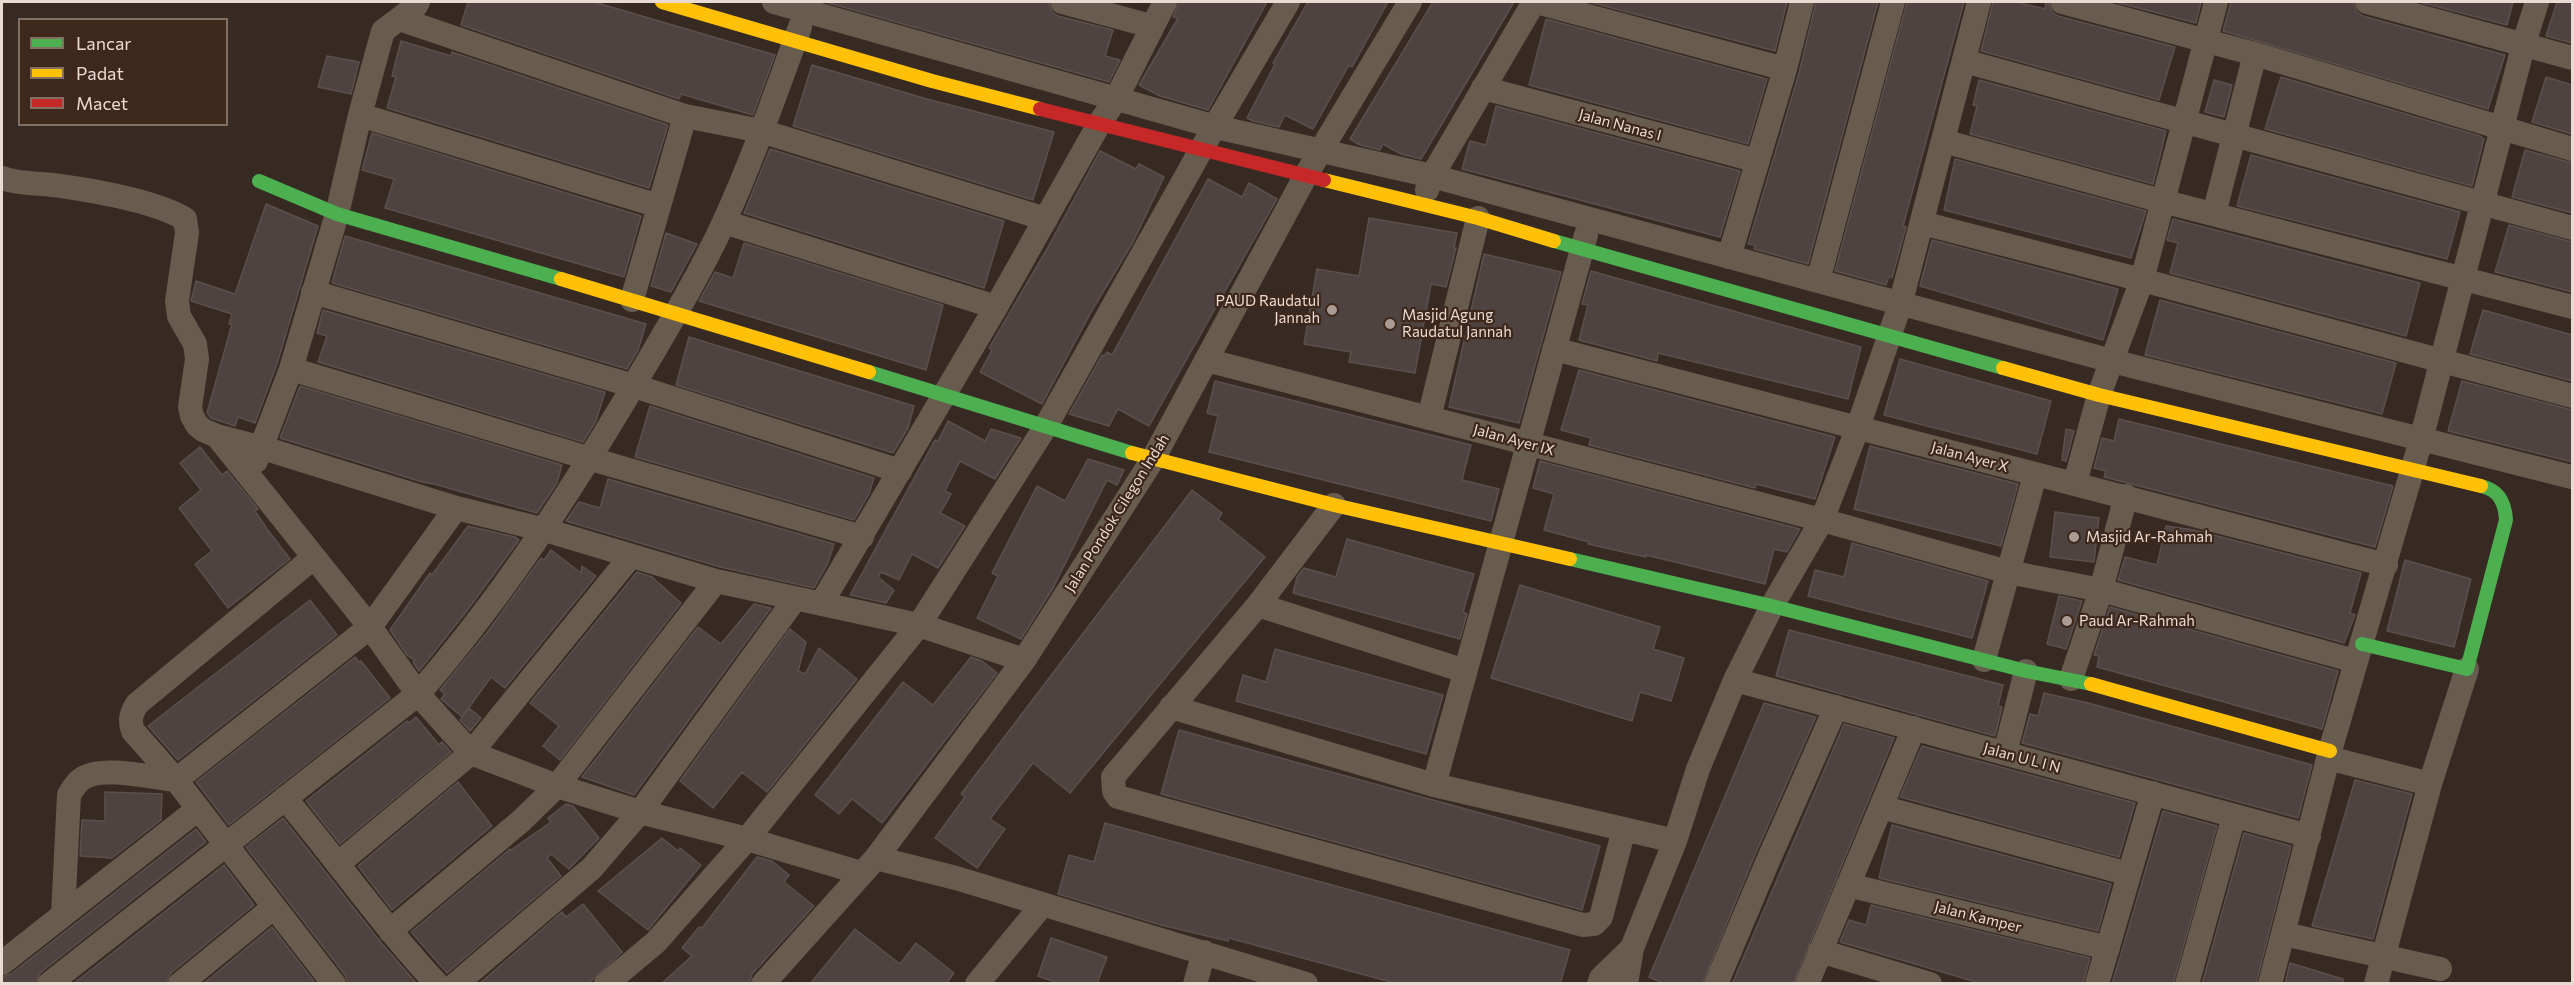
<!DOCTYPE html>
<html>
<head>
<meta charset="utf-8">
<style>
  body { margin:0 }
  #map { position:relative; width:2574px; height:985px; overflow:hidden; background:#362a23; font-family:Commissioner,sans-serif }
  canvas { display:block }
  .frame { position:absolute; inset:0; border:3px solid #e9dad2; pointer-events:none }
  .legend { position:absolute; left:18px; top:18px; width:210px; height:108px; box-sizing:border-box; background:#3e271b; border:2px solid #826f64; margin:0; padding:8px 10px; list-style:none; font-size:18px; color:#e9dad2 }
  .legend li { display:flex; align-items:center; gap:12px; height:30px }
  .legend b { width:30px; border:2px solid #826f64 }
</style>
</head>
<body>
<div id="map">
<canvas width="2574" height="985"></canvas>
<div class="frame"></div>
<ul class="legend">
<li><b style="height:8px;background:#4caf50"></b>Lancar</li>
<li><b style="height:8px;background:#ffc107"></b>Padat</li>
<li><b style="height:8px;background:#c62828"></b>Macet</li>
</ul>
</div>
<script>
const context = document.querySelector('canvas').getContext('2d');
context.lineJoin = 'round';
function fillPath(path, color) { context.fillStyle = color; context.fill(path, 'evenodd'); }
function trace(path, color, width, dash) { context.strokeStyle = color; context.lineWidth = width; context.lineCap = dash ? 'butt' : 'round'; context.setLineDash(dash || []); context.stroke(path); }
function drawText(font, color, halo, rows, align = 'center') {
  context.font = font + ' Commissioner,sans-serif'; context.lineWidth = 4.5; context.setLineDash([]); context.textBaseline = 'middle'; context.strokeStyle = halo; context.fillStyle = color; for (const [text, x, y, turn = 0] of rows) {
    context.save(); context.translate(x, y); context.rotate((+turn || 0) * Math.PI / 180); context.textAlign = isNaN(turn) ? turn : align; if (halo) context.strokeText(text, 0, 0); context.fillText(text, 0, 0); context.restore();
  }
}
const building = new Path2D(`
  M 468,2 L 594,2 L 775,55 L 753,115 L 681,94 L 679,99 L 461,25 Z
  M 825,2 L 1048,2 L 1052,12 L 1058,16 L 1113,30 L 1105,56 L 1120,60 L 1109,82 Z
  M 1179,2 L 1267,2 L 1208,110 L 1160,96 L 1139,85 L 1178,18 L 1173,17 Z
  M 1308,2 L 1388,2 L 1352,67 L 1349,65 L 1313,129 L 1285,115 L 1279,127 L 1253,121 L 1247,118 L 1275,64 L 1273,63 Z
  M 1433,2 L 1514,2 L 1421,159 L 1401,154 L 1383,144 L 1380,150 L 1360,145 L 1350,139 Z
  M 1589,2 L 1787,2 L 1775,51 Z
  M 1816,2 L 1878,2 L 1808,264 L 1754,249 L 1755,245 L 1748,244 L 1799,73 Z
  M 1907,2 L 1964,2 L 1903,226 L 1906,227 L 1892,278 L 1889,276 L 1886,285 L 1835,271 Z
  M 1993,2 L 2016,2 L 2045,9 L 2046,2 L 2048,2 L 2052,12 L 2058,16 L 2175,47 L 2159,100 L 1981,51 Z
  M 2115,2 L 2201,2 L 2196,23 Z
  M 2231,2 L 2353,2 L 2357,12 L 2363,16 L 2505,55 L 2488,109 L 2223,31 Z
  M 2419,2 L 2513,2 L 2507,25 Z
  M 2557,2 L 2572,2 L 2572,43 L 2546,36 Z
  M 1546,19 L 1767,79 L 1748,144 L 1529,85 Z
  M 401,41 L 451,56 L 452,52 L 668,125 L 649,188 L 387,108 L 396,77 L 392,76 Z
  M 327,56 L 359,62 L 351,94 L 318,87 Z
  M 812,65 L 927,99 L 1054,132 L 1033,200 L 793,126 Z
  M 2281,77 L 2480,136 L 2484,139 L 2472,186 L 2265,129 Z
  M 2546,77 L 2572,85 L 2572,134 L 2532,122 Z
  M 1979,80 L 2166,131 L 2153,184 L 1970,134 L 1977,106 L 1973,105 Z
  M 2214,80 L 2232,85 L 2224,117 L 2205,112 Z
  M 1496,106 L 1740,171 L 1720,237 L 1462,169 L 1470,141 L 1486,145 Z
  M 372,133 L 641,216 L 624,277 L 385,208 L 394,179 L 362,170 Z
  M 770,149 L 1004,221 L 984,288 L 744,213 Z
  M 2525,150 L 2572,163 L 2572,213 L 2512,197 Z
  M 1100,151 L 1136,169 L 1139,164 L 1164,177 L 1133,242 L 1091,312 L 1042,404 L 980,372 L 992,350 L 989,348 L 993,341 L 1047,249 Z
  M 2251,155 L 2460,212 L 2447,259 L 2237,206 Z
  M 1955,159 L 2146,211 L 2131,258 L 1944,210 Z
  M 1208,179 L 1242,197 L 1249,183 L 1277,199 L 1149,426 L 1118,409 L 1109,426 L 1069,414 L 1102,355 L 1104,356 L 1107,352 L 1112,355 Z
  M 266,204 L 318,226 L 277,364 L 255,423 L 238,417 L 235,426 L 211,418 L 207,413 L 232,324 L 229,324 L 232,314 L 191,301 L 196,281 L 235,294 Z
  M 1369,218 L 1457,233 L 1454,248 L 1456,248 L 1446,287 L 1431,284 L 1415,373 L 1349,362 L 1351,352 L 1304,344 L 1317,269 L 1359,276 Z
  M 2173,219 L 2420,283 L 2406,336 L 2170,273 L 2178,243 L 2167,240 Z
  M 2509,225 L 2572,242 L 2572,292 L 2495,272 Z
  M 666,233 L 697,244 L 671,292 L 651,286 Z
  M 345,236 L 646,324 L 638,350 L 627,369 L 332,283 Z
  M 1932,240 L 2118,289 L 2103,340 L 1920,286 Z
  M 744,243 L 943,305 L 926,370 L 699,301 L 715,272 L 733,278 Z
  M 1484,254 L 1561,272 L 1519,423 L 1449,407 Z
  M 1591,271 L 1861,347 L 1848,399 L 1658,353 L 1657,361 L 1579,340 L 1588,305 L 1582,304 Z
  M 2160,300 L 2396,363 L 2382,414 L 2145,355 Z
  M 323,310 L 605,392 L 596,421 L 583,442 L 318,362 L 327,336 L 317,333 Z
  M 2483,310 L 2572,335 L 2572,381 L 2470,354 Z
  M 689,337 L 914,406 L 908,428 L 893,453 L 676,385 Z
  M 1900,359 L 2051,401 L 2037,454 L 1884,415 Z
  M 1579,370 L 1835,437 L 1815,499 L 1756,484 L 1755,488 L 1589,445 L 1591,438 L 1561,430 Z
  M 1215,381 L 1471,445 L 1462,480 L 1499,489 L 1491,521 L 1209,452 L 1218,416 L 1207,413 Z
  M 2462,381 L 2572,410 L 2572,462 L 2448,431 Z
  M 300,386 L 562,465 L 557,483 L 537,513 L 434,484 L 422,482 L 280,438 Z
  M 650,406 L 874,478 L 869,494 L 854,520 L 635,457 Z
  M 2119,419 L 2393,486 L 2375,547 L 2104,477 L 2106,471 L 2094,468 L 2102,438 L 2114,441 Z
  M 948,421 L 985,441 L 991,429 L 1021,438 L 995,479 L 960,461 L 945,491 L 951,494 L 940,513 L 965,526 L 938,568 L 912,554 L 899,580 L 881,572 L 878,577 L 894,590 L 886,603 L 850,595 L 935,440 L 938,441 Z
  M 2066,429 L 2074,431 L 2066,461 L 2062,460 Z
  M 1870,446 L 2018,484 L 2001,546 L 1854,509 Z
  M 200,447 L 222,475 L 227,471 L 258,509 L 255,511 L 267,529 L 290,559 L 228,608 L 195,564 L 212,551 L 179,508 L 201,490 L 180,463 Z
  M 1088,459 L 1124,470 L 1117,485 L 1107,480 L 1053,588 L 1021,639 L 977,618 L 998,576 L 992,573 L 1037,486 L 1065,501 Z
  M 1540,461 L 1800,529 L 1787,552 L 1774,549 L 1765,584 L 1646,555 L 1646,557 L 1588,544 L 1589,542 L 1544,530 L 1554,494 L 1533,488 Z
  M 608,479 L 834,544 L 828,563 L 814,588 L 720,567 L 566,521 L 579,502 L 600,508 Z
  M 1192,490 L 1222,513 L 1218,519 L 1265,557 L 1070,793 L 1033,763 L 990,819 L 1005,829 L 977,868 L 935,838 L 965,797 L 961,794 Z
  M 2055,512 L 2099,518 L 2094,562 L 2050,557 Z
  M 468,526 L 515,537 L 519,540 L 466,612 L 419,671 L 413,662 L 415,660 L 407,655 L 390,630 L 430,573 L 432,575 Z
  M 2166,526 L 2194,530 L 2361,573 L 2350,613 L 2355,615 L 2344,643 L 2118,580 L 2125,557 L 2157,565 Z
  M 1347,539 L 1474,574 L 1463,612 L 1467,614 L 1460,639 L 1293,593 L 1297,577 L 1304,568 L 1336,577 Z
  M 1852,543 L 1988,581 L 1972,638 L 1808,596 L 1815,570 L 1844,577 Z
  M 551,550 L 581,573 L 582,566 L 596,576 L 505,688 L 491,677 L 462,717 L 441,699 L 445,694 L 440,690 L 489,630 L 541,558 L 544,560 Z
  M 2405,560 L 2471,579 L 2454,647 L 2387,631 Z
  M 637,572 L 652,577 L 681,603 L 560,760 L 543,746 L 559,726 L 530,703 Z
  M 1520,585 L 1660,627 L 1653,649 L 1684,658 L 1671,701 L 1640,692 L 1632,721 L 1491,678 Z
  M 2059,596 L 2082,601 L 2066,649 L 2047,644 Z
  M 310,600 L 337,635 L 178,760 L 148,726 Z
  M 754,604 L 771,608 L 634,795 L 582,777 L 698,627 L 721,644 Z
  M 2110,607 L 2338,671 L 2322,729 L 2097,667 L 2099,656 L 2094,655 Z
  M 790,629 L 806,642 L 798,671 L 805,674 L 819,648 L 857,679 L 767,792 L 742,772 L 713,808 L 680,781 Z
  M 1789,630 L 2003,685 L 1998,706 L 2002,707 L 1995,736 L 1776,676 Z
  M 1275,649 L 1443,695 L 1426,754 L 1236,701 L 1243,675 L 1266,682 Z
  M 355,657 L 359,662 L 361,661 L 390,698 L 229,825 L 196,782 Z
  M 971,657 L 982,661 L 997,673 L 882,823 L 852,799 L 839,814 L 815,795 L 903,682 L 933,705 Z
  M 2044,693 L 2088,703 L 2312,765 L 2298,818 L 2022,743 L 2030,714 L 2038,716 Z
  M 1764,703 L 1816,717 L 1754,857 L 1702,984 L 1665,984 L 1649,977 Z
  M 469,708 L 481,718 L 470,731 L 460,720 Z
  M 416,717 L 439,745 L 442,742 L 451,752 L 340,844 L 306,801 L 407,721 L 409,723 Z
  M 1844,724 L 1894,738 L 1793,984 L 1732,984 Z
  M 1179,730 L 1600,846 L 1582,910 L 1161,794 Z
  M 1922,746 L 2135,803 L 2119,857 L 1900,797 Z
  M 2355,780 L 2412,794 L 2373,939 L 2312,926 Z
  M 458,782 L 492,826 L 392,910 L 358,866 Z
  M 105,792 L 162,794 L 161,820 L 112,858 L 80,856 L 82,820 L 105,821 Z
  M 566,804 L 573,806 L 599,838 L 569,869 L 551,854 L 547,858 L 561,876 L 447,973 L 411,932 L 510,849 L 511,850 L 551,822 L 548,818 Z
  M 2163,811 L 2217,826 L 2173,984 L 2112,984 Z
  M 283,818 L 379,940 L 417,984 L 348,984 L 345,975 L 246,847 Z
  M 1105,823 L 1570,950 L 1560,984 L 1398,984 L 1229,938 L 1228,941 L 1161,925 L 1058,894 L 1069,855 L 1094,862 Z
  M 1892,825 L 2111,884 L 2098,931 L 1879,878 Z
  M 196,829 L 206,842 L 40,973 L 35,984 L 2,984 L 2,977 L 11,974 Z
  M 2244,833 L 2291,846 L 2256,984 L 2202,984 Z
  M 662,838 L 678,851 L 680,848 L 701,865 L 648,930 L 598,891 Z
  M 757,857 L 772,861 L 789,875 L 784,882 L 814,906 L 752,974 L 749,984 L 661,984 L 692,956 L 682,948 L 699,927 L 702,928 Z
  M 224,865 L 254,905 L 171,973 L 166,984 L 73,984 Z
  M 583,904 L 622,952 L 588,984 L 479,984 L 562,912 L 566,917 Z
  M 1871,905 L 2090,958 L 2083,984 L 1983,984 L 1840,942 L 1849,920 L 1866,925 Z
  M 272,927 L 316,984 L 203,984 Z
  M 855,929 L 900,964 L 916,943 L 954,973 L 946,984 L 810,984 Z
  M 1051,938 L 1107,957 L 1097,984 L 1061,984 L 1038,976 Z
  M 2290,963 L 2343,979 L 2343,984 L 2285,984 Z`);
fillPath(building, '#4e4340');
trace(building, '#5b504c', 1.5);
trace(new Path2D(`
  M 774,2 L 1216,127 L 1432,176 L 2112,361 L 2572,477
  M 1062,2 L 1151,26
  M 1536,2 L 1785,69
  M 2062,2 L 2255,54 L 2572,149
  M 2367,2 L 2572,58
  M 399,19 L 685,116 L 761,131 L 1046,219
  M 1964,61 L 2572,228
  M 1483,88 L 1758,161
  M 360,115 L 659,206
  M 1943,141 L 2162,201 L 2572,307
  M 2,178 C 17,184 36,183 53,185 C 90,190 153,200 185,219 L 187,233 L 177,301 L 179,316 L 195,344 L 197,359 L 190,407 L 192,416 L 197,425 L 203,430 L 217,436 L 263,448 L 456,508 L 545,530 L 716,581 L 919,625 L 1024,660
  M 1427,190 L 1432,176 L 1534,2
  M 2214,214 L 2255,54
  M 724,222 L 996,307
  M 1922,223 L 2142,280 L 2572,396
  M 1729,257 L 1785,69 L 1802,2
  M 1818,281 L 1893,2
  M 313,292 L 634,386 L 900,471
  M 632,300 L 685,116
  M 1554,349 L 2386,565
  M 1206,360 L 1822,520 L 2008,572 L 2101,590 L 2355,661
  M 291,369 L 591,459 L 862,537
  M 1429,418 L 1478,218
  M 217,436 L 370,627 L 418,694 L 471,753 L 557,786 L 640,812 L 747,839 L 861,873
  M 256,461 L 291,369 L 337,214 L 360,115 L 383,31 L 415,7 L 418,2
  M 2075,483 L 2099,395 L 2142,280 L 2216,2
  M 1334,505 L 1258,605 L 1113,777 L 1114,791 L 1118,797 L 1583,925 L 1594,924 L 1601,917 L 1624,829
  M 313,558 L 137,704 C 131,714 129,720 133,731 L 176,780 L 334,984
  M 821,604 L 996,307 L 1099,124 L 1116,99 L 1165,2
  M 1258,605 L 1465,671
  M 1984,660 L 2035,475
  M 2071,679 L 2101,590 L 2126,496
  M 1735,680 L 2309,836
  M 1171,707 L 1434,785 L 1675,841
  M 2005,753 L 2026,671
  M 2328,758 L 2430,784
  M 1434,785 L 1586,235
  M 285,798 C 336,859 382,925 437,984
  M 1881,807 L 2129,874
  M 876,858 L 956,878 L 1306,984
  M 339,863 L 471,753 L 631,556
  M 1848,885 L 2108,948
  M 63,915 L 69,795 C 73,788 77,781 85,777 C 105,766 153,778 176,780 L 370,627 L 456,508
  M 390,931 L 521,821 L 557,786 L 716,581
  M 2284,934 L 2440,969
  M 1820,951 L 1930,984
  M 2,963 L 198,809
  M 49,984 L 418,694 C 501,599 570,493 634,385 C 665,332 698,278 724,222 C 753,159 776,92 800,27
  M 180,984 L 274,907
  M 456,984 L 592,868 L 640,812 L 795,599
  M 606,984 L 656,942 L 747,839 L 919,625 L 1046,426 L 1201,150 L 1288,2
  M 763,984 L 876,858 L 1024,660 L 1153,459 L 1306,175 L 1410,2
  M 977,984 L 1043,904
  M 1195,984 L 1204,952
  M 1599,984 L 1601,978 L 1632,948
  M 1626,984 L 1632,948 L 1675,841 L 1698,769 L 1735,680 L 1772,606 L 1822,520 L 1858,427 L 1900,305 L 1979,2
  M 1716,984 L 1767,863 L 1836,707
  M 1807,984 L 1914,728
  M 2097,984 L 2153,793
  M 2187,984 L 2234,816
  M 2270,984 L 2330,751 L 2421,440 L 2524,43 L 2537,2
  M 2376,984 L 2430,784 L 2467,669`), '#675c4e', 24);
trace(new Path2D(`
  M 259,181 L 337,214 L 561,279
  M 1554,241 L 2003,368
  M 869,372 L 1132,453
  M 1570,559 L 1772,606 L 2026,671 L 2091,684
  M 2362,644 L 2467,669 L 2506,520 C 2505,502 2499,490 2481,486`), '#4caf50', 14);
trace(new Path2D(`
  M 662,2 L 932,81 L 1040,109
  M 1324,180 L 1478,218 L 1554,241
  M 561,279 L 869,372
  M 2003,368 L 2099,395 L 2481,486
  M 1132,453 L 1334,505 L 1570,559
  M 2091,684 L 2330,751`), '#ffc107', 14);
trace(new Path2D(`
  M 1040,109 L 1324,180`), '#c62828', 14);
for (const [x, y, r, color] of [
  [1332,310,6,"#aa9c95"],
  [1390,324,6,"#aa9c95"],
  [2074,537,6,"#aa9c95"],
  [2067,621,6,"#aa9c95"]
]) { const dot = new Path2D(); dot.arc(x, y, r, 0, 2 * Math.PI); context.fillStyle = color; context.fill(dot); trace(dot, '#3e271b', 2); }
drawText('15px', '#e9dad2', '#3e271b', [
  ["Jalan Nanas I",1620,125,15],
  ["Jalan Ayer IX",1514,440,15],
  ["Jalan Ayer X",1970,457,15],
  ["Jalan Pondok Cilegon Indah",1117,513,-58],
  ["Jalan U L I N",2022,758,15],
  ["Jalan Kamper",1978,917,14]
]);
drawText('15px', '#e9dad2', '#3e271b', [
  ["PAUD Raudatul",1320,301,"right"],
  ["Jannah",1320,318,"right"],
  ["Masjid Agung",1402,315],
  ["Raudatul Jannah",1402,332],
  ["Masjid Ar-Rahmah",2086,537],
  ["Paud Ar-Rahmah",2079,621]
], 'left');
</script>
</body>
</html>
